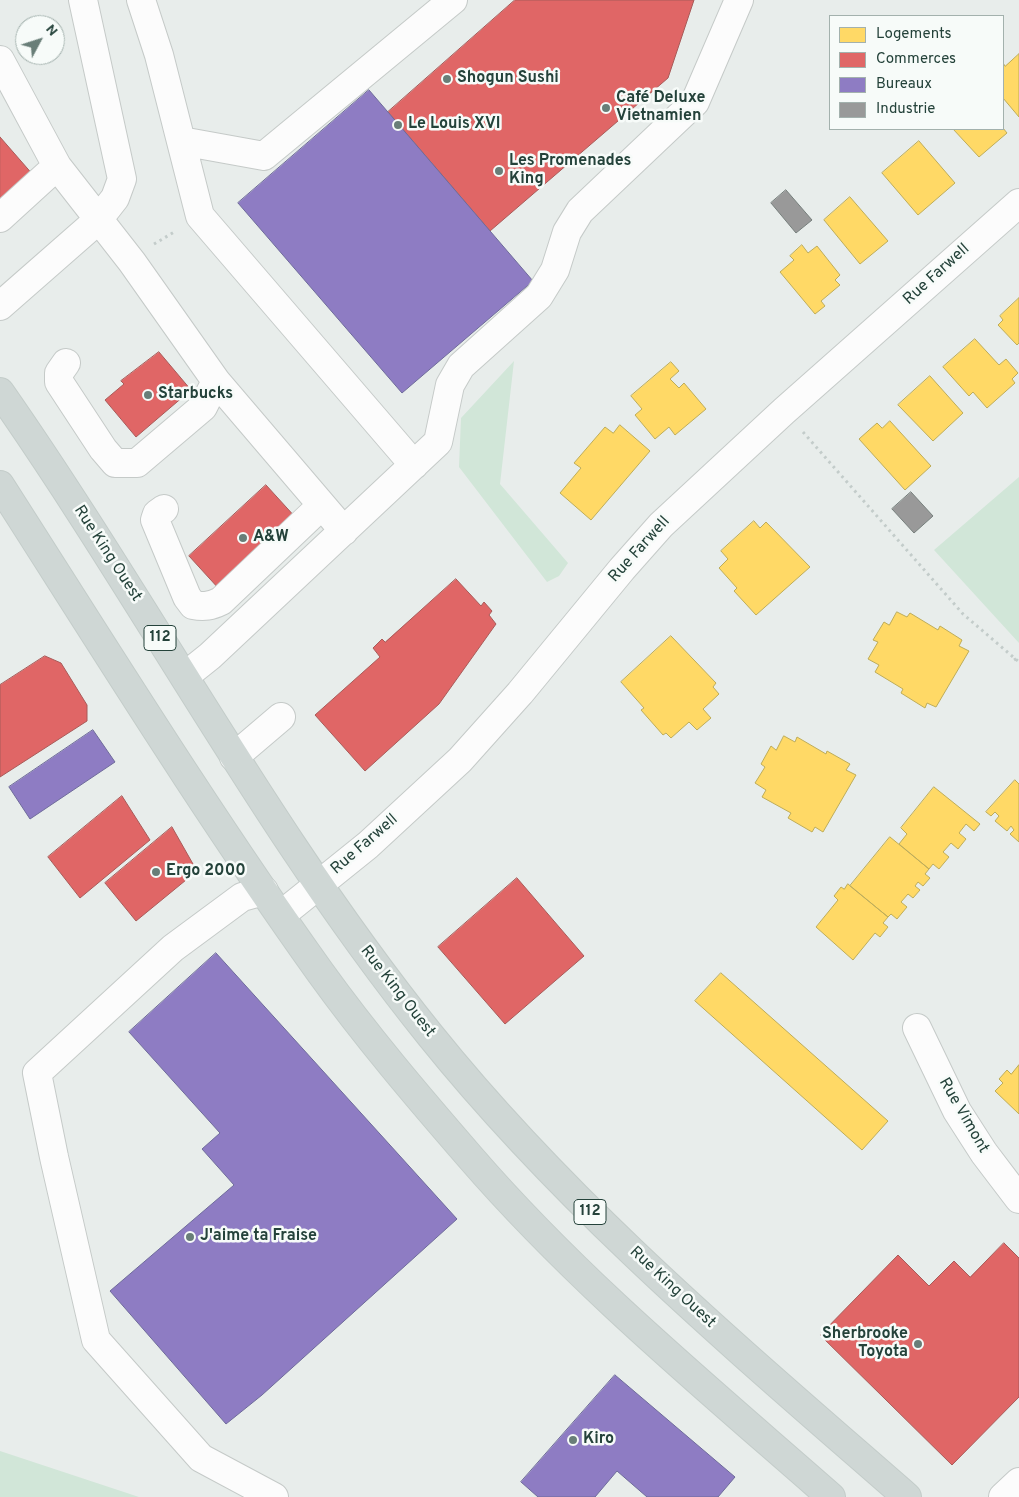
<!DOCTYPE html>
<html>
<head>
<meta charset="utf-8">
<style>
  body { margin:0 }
  #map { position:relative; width:1019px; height:1497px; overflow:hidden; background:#e8edeb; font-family:Overpass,sans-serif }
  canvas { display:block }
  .legend { position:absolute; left:829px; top:15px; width:175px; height:115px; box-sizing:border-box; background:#f7fbf9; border:1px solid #a3b1ad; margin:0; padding:6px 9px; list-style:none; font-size:15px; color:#24423a }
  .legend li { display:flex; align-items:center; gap:10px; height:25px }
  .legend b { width:25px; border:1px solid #a3b1ad }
  .north { position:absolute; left:15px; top:15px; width:50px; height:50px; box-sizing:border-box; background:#f7fbf9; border:1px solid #a3b1ad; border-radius:50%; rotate:50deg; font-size:14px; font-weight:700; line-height:20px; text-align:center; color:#24423a }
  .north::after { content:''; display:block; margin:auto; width:18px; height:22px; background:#697e78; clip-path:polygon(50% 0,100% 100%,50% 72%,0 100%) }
</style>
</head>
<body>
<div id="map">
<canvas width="1019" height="1497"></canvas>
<ul class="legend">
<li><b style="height:14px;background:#ffd966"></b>Logements</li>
<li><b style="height:14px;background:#e06666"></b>Commerces</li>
<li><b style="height:14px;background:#8e7cc3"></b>Bureaux</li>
<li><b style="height:14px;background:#999"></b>Industrie</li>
</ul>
<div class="north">N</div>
</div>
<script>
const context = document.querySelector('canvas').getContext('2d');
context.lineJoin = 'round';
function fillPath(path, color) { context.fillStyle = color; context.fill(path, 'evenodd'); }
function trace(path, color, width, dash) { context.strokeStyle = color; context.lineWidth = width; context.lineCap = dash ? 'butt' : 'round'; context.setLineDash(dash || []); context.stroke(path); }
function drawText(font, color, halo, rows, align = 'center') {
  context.font = font + ' Overpass,sans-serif'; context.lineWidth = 5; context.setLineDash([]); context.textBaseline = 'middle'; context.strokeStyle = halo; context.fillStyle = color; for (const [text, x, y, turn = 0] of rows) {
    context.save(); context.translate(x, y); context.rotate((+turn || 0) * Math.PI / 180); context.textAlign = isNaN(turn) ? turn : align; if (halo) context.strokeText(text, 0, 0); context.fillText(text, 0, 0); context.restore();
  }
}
fillPath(new Path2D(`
  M 514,361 L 500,484 L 568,563 L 559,576 L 547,582 L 459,467 L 461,418 Z
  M 1019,477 L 1019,643 L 934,550 Z
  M 0,1451 L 139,1497 L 0,1497 Z`), '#d1e6d8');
const homes = new Path2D(`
  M 1019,54 L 1019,117 L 1003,98 L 1003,63 L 1005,66 Z
  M 1003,128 L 1007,133 L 979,157 L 953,129 Z
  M 919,141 L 955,183 L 918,215 L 882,173 Z
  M 850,197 L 888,241 L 860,264 L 824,220 Z
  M 802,245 L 808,253 L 817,246 L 840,275 L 835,280 L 840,285 L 821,301 L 825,306 L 815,314 L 780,272 L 794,260 L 790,256 Z
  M 1019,298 L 1019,343 L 1017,345 L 998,325 L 1003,320 L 1000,316 Z
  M 975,339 L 999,365 L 1006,359 L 1018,373 L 1012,379 L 1015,383 L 987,408 L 973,392 L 969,396 L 943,367 Z
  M 671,362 L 679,371 L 670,379 L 679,388 L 684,383 L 706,409 L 675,435 L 669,427 L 655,439 L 635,415 L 642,409 L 631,396 Z
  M 930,376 L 963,413 L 933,441 L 898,405 Z
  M 890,421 L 931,466 L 905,490 L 859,439 L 877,423 L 882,428 Z
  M 620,425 L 650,451 L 591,520 L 560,493 L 581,468 L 574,463 L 605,427 L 613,433 Z
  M 754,521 L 760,528 L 766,522 L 810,567 L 756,615 L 734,591 L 737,588 L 719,568 L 728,559 L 721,551 Z
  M 897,612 L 907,617 L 910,613 L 938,630 L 940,626 L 962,640 L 959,646 L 969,651 L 936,707 L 927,703 L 925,708 L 901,693 L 903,689 L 875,672 L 879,665 L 868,659 L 878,642 L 873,640 L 884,622 L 889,625 Z
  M 671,636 L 716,683 L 713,687 L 719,694 L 703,709 L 711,718 L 697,730 L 689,722 L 671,738 L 666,733 L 663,735 L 641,710 L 644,708 L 621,682 Z
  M 784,736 L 795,742 L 797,737 L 826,754 L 827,751 L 850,764 L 846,770 L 856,775 L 823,832 L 815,827 L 812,832 L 788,818 L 791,813 L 762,797 L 766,790 L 755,783 L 765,767 L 761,764 L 771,746 L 776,750 Z
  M 1015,780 L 1019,784 L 1019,842 L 1010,834 L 1014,830 L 1011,826 L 1007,831 L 995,821 L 999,816 L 995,812 L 991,816 L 986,812 Z
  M 934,787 L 980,824 L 974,831 L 966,824 L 959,833 L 966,839 L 958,849 L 951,843 L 943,852 L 949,857 L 939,869 L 933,864 L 929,869 L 899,844 L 907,834 L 901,828 Z
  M 890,837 L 929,869 L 925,874 L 930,878 L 923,886 L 918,882 L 915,886 L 920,890 L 913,898 L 908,894 L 901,902 L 907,907 L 897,919 L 891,914 L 888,917 L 850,886 Z
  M 848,884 L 888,917 L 883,923 L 888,927 L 880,937 L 875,933 L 853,960 L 816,927 L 838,900 L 834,896 L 841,887 L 844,889 Z
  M 721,973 L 888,1121 L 862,1150 L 695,1001 Z
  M 1019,1065 L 1019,1114 L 995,1091 L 1003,1083 L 999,1079 L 1007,1070 L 1011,1074 Z`);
fillPath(homes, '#ffd966');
trace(homes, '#bdac59', 1);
const shops = new Path2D(`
  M 515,0 L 694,0 L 668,78 L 490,231 L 388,112 Z
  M 0,137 L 34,176 L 0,206 Z
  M 159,352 L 191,390 L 136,437 L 105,400 L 124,384 L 121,381 Z
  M 266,485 L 297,519 L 220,590 L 189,556 Z
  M 456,579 L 481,606 L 484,602 L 492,611 L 489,615 L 496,624 L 439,704 L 365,771 L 315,715 L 380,657 L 373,648 L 382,639 L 385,642 Z
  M 45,656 L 61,663 L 87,705 L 87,721 L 0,777 L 0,685 Z
  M 122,796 L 150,840 L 80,898 L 48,857 Z
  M 172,827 L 197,871 L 136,921 L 105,883 Z
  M 517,878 L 584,956 L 505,1024 L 438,947 Z
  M 1004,1243 L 1019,1258 L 1019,1397 L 952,1465 L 820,1335 L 898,1255 L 929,1286 L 954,1261 L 970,1277 Z`);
fillPath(shops, '#e06666');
trace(shops, '#a85b59', 1);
const offices = new Path2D(`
  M 369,90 L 533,281 L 402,393 L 238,203 Z
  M 93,730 L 115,762 L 30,819 L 9,787 Z
  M 216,953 L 457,1219 L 262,1395 L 226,1424 L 110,1291 L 234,1185 L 202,1149 L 220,1133 L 129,1032 Z
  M 615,1375 L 735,1477 L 718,1497 L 647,1497 L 617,1471 L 595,1497 L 538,1497 L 521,1482 Z`);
fillPath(offices, '#8e7cc3');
trace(offices, '#6e6b9a', 1);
const industry = new Path2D(`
  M 786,190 L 812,220 L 796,233 L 771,203 Z
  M 911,492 L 933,516 L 914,533 L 892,509 Z`);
fillPath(industry, '#999');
trace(industry, '#767f7c', 1);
const minor = new Path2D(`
  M 141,0 L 159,55 L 200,216 L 414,465
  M 0,60 L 57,166 L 132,262 L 216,381 L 344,531
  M 181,141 L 264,156 L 453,0
  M 0,218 L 57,166
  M 0,306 L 97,221 L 115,198 L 122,179 L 83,0
  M 66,363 L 59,373 L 59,382 L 103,449 L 115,463 L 137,463 L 203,407 L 216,381
  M 164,509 L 157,514 L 155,520 L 187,597 L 193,605 C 204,607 211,606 221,601 L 321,506
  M 185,676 L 210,656 L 438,442 L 450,385 L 461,366 L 539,296 L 555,270 L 567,232 L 580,211 L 695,102 L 739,0
  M 234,757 L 281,717
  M 264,891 L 242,897 L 173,948 L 37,1073 L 54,1157 L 96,1340 L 201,1458 L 274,1497
  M 281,915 L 368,845 L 460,760 L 520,693 L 622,569 L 661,525 L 784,411 L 1019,203
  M 917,1028 L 957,1111 L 984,1153 L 1019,1199
  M 1003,1497 L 1019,1482`);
const major = new Path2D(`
  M 0,392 C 148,604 268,834 430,1035 C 569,1208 740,1351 907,1497
  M 0,485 C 105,649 207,814 320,972 C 366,1036 418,1097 470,1157 C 578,1282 707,1388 831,1497`);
trace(minor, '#c5cac8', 30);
trace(major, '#c3ccc9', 30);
trace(new Path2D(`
  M 154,244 L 176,231
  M 803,432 L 963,614 L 1019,662
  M 1014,660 L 1019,657`), '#c3ccca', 3, [2.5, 4]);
trace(minor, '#fcfcfc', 28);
trace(major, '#cfd7d5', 28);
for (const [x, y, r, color] of [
  [447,79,5,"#697e78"],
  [606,108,5,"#697e78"],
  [398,125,5,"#697e78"],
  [499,171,5,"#697e78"],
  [148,395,5,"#697e78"],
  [243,538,5,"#697e78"],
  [156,872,5,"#697e78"],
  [190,1237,5,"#697e78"],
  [918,1344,5,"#697e78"],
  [573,1440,5,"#697e78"]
]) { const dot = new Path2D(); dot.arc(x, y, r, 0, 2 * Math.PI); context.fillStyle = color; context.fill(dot); trace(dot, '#f7fbf9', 2); }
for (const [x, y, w] of [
  [160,638,32],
  [590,1212,32]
]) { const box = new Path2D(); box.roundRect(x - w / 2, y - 12.5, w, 25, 4); context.fillStyle = '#f7fbf9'; context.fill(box); trace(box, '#24423a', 1); }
drawText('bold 15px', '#24423a', null, [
  ["112",160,638],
  ["112",590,1212]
]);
drawText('bold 16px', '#24423a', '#f7fbf9', [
  ["Shogun Sushi",457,79],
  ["Café Deluxe",616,99],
  ["Vietnamien",616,117],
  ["Le Louis XVI",408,125],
  ["Les Promenades",509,162],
  ["King",509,180],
  ["Starbucks",158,395],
  ["A&W",253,538],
  ["Ergo 2000",166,872],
  ["J'aime ta Fraise",200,1237],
  ["Sherbrooke",908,1335,"right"],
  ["Toyota",908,1353,"right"],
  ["Kiro",583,1440]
], 'left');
drawText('16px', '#24423a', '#f7fbf9', [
  ["Rue Farwell",937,275,-42],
  ["Rue Farwell",640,550,-48],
  ["Rue King Ouest",107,554,57],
  ["Rue Farwell",365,845,-41],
  ["Rue King Ouest",397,992,52],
  ["Rue Vimont",963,1116,60],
  ["Rue King Ouest",672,1288,43]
]);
</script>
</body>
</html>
